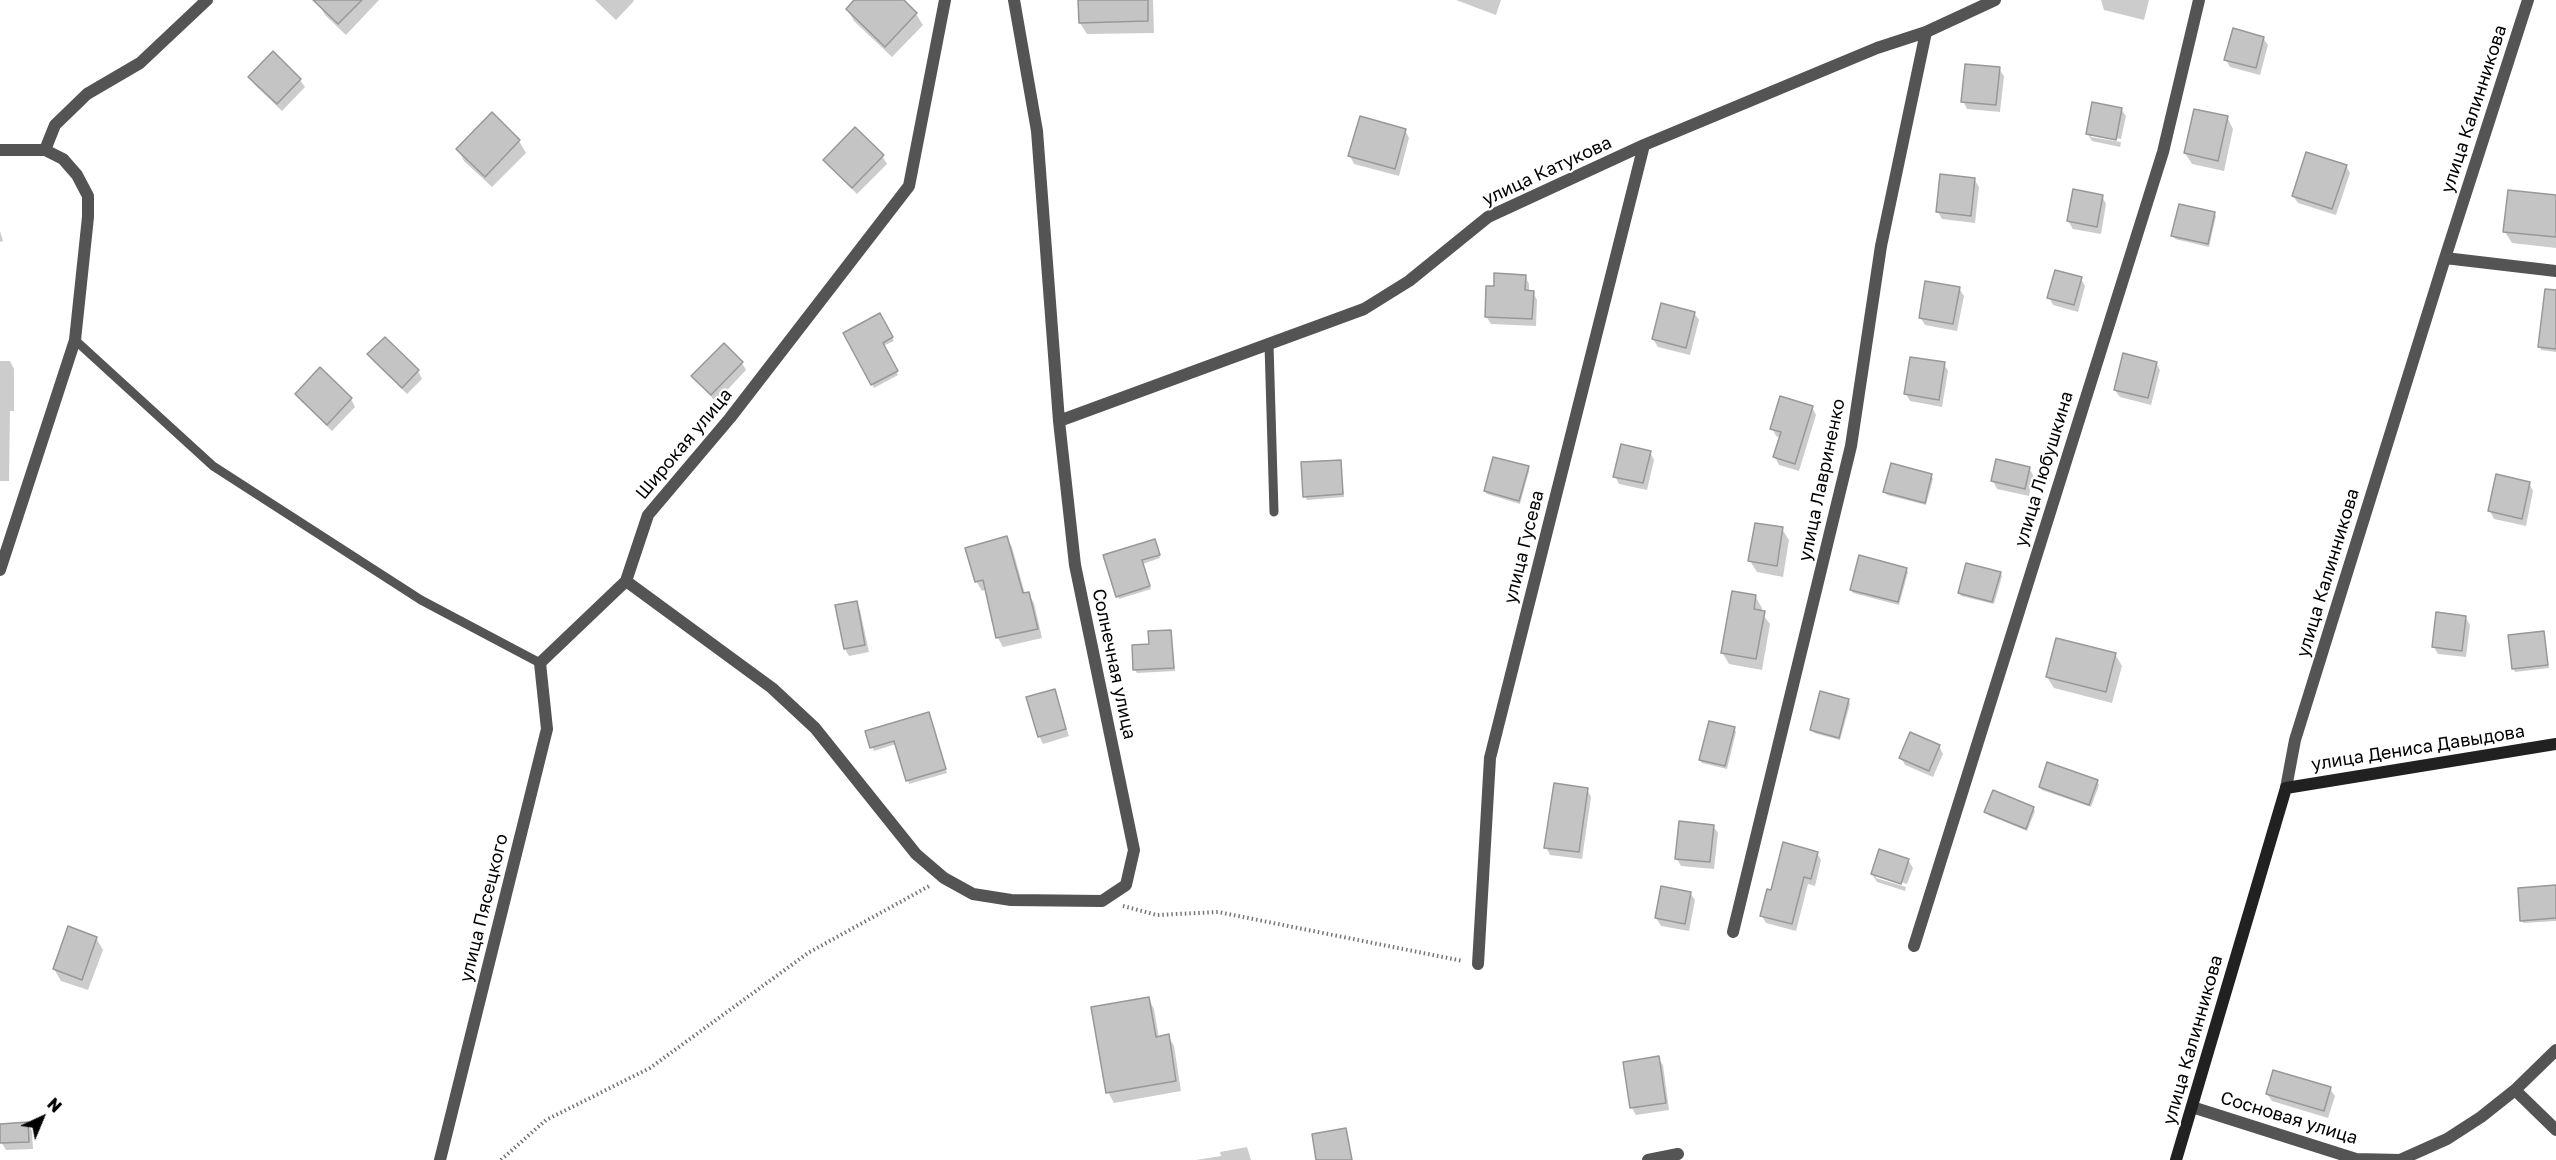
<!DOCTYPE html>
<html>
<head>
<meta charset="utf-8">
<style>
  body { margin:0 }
  #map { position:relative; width:2556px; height:1160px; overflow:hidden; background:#fff; font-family:"Golos Text",sans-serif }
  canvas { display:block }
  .north { position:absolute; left:12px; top:1088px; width:60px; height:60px; -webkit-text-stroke:4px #fff; paint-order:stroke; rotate:44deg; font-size:16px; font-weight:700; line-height:24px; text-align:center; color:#000 }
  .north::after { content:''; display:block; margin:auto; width:21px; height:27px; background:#000; clip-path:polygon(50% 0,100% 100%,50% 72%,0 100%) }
</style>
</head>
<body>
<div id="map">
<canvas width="2556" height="1160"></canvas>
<div class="north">N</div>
</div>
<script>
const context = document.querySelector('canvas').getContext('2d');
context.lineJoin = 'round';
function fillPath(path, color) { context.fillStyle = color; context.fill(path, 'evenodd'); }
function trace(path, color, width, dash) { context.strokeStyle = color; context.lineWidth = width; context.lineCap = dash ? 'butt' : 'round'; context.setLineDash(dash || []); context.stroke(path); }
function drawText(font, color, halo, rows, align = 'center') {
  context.font = font + ' "Golos Text",sans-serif'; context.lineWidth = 4.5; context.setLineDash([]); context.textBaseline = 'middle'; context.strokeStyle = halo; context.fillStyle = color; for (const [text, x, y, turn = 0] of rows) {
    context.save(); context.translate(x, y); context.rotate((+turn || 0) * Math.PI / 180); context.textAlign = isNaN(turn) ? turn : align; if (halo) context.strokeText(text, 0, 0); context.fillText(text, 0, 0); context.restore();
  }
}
fillPath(new Path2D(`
  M 322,0 L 379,0 L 346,35 L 325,15 L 318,3 Z
  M 595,0 L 633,0 L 634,1 L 616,20 Z
  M 856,0 L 902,0 L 916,14 L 923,25 L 892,57 L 854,21 L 847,9 Z
  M 1080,0 L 1153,0 L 1154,33 L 1087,34 L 1080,23 Z
  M 1456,0 L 1501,0 L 1496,15 Z
  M 2101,0 L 2149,0 L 2144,20 L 2104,10 Z
  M 2263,38 L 2268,45 L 2260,75 L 2230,67 L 2226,60 Z
  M 273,53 L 300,80 L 305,87 L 282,111 L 254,84 L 250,77 Z
  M 1999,69 L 2004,76 L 2000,112 L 1967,109 L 1963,101 Z
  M 2121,109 L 2126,116 L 2121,139 L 2091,134 L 2091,137 L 2121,142 L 2120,147 L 2092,141 L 2088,134 Z
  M 492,114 L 519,141 L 526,153 L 492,187 L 464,161 L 458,149 Z
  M 2227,117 L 2233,129 L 2224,171 L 2192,164 L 2185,153 Z
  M 1405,130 L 1409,138 L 1399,176 L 1354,164 L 1350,156 Z
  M 882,156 L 887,164 L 857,194 L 830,167 L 825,160 Z
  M 2346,166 L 2350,173 L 2336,215 L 2298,203 L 2293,196 Z
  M 1974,179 L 1979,187 L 1975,223 L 1942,219 L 1938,212 Z
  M 2102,196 L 2106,204 L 2101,234 L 2073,229 L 2068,221 Z
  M 2556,197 L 2556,248 L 2512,243 L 2505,232 Z
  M 2214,213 L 2216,216 L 2209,247 L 2175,239 L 2173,235 Z
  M 0,231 L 3,241 L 0,242 Z
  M 1525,276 L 1529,284 L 1529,292 L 1533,292 L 1537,300 L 1536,326 L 1491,324 L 1486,316 L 1495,288 Z
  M 2081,279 L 2085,286 L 2078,312 L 2053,305 L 2049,297 Z
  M 1959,288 L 1964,296 L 1957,331 L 1925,325 L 1920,317 Z
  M 1694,313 L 1699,320 L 1690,355 L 1658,347 L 1653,339 Z
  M 880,315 L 894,341 L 883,346 L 898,375 L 874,388 L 845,334 Z
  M 2556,319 L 2556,352 L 2541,350 L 2540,347 Z
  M 385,339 L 418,371 L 422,379 L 407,394 L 374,362 L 369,355 Z
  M 0,361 L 10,361 L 14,369 L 14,411 L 10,411 L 9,481 L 0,481 Z
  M 742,363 L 746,370 L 716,402 L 693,377 Z
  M 2156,363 L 2160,370 L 2151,405 L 2120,397 L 2115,390 Z
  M 1944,364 L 1948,371 L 1942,407 L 1910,401 L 1906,394 Z
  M 320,370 L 351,399 L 355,407 L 332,431 L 301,401 L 297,394 Z
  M 1812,407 L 1816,415 L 1799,471 L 1779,465 L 1775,457 L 1781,438 L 1776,436 L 1772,428 Z
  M 1650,452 L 1654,460 L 1647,490 L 1619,484 L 1615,476 Z
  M 1340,461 L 1344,497 L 1307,500 L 1305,496 Z
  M 1528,468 L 1529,471 L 1520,504 L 1487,494 L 1485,491 Z
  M 2029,468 L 2033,475 L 2029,496 L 1997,489 L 1993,481 Z
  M 1931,475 L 1933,479 L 1926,505 L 1887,495 L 1885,492 Z
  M 2529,483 L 2533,491 L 2526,526 L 2494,519 L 2490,511 Z
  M 1782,529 L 1789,540 L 1783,577 L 1757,572 L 1750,561 Z
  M 1006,538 L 1012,547 L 1025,594 L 1028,593 L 1034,603 L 1042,638 L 1003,647 L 998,638 L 987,589 L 982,591 L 976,581 Z
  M 1156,544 L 1160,558 L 1143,564 L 1151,589 L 1119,599 L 1105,556 Z
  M 1906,569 L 1908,572 L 1899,605 L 1853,593 L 1851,589 Z
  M 2000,573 L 2002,576 L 1994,604 L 1961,596 L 1959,592 Z
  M 1755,596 L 1762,608 L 1761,612 L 1770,624 L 1762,670 L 1729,664 L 1722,652 Z
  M 856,603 L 860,610 L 869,652 L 849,656 L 845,649 L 837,607 Z
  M 2466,618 L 2470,625 L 2466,657 L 2438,654 L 2433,646 Z
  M 1170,632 L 1175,671 L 1137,673 L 1135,670 L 1150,645 Z
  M 2543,633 L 2549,668 L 2515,672 L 2513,668 Z
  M 2115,654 L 2122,666 L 2112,703 L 2054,688 L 2047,677 Z
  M 1054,691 L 1069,736 L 1043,744 L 1039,736 Z
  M 1848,700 L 1850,704 L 1840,740 L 1814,733 L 1812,730 Z
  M 930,717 L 947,773 L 909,784 L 896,744 L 874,751 L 867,732 Z
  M 1734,728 L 1736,732 L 1727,769 L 1702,763 L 1700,760 Z
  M 1939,746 L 1943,754 L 1933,777 L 1905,765 L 1901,758 Z
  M 2097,781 L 2099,785 L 2091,807 L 2042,790 L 2040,787 Z
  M 1587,789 L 1591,797 L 1582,859 L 1550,855 L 1546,847 Z
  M 2033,808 L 2035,811 L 2027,831 L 1988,815 L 1986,812 Z
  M 1713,826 L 1718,833 L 1714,869 L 1681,866 L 1677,859 Z
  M 1817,853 L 1821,860 L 1815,886 L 1808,884 L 1796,931 L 1766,923 L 1762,916 L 1772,892 Z
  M 1908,860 L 1913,868 L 1907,884 L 1876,874 L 1876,878 L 1906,887 L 1905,891 L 1877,882 L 1872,874 Z
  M 2556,887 L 2556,921 L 2523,923 L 2522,920 Z
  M 1690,893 L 1695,900 L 1689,931 L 1661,926 L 1656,918 Z
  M 96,938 L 103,950 L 88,990 L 61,981 L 54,969 Z
  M 1148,998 L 1154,1009 L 1159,1038 L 1168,1036 L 1174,1046 L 1181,1091 L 1114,1103 L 1108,1092 Z
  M 1658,1058 L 1663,1065 L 1669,1110 L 1636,1115 L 1632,1108 Z
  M 2330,1089 L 2335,1096 L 2328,1118 L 2272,1101 L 2267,1094 Z
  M 28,1124 L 32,1131 L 33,1149 L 6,1150 L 1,1142 Z
  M 1247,1147 L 1251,1160 L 1196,1160 L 1221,1156 L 1220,1152 Z`), '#0003');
const building = new Path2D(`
  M 313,0 L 362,0 L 338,24 Z
  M 854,0 L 904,0 L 917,13 L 885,47 L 846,9 Z
  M 1078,0 L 1148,0 L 1148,21 L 1079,23 Z
  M 2233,28 L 2264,37 L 2256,68 L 2224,60 Z
  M 273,51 L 301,79 L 277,104 L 248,77 Z
  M 1965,64 L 2000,67 L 1996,105 L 1961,102 Z
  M 2092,102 L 2122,108 L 2116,140 L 2086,134 Z
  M 2194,109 L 2228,116 L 2218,161 L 2184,153 Z
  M 492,112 L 520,140 L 485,177 L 456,149 Z
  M 1360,116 L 1406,129 L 1395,169 L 1348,156 Z
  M 855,127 L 884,155 L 852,188 L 823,160 Z
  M 2306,152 L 2347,165 L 2332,209 L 2292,196 Z
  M 1940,174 L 1975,178 L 1971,216 L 1936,212 Z
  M 2073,189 L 2103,195 L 2097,227 L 2067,221 Z
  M 2508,190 L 2556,195 L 2556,237 L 2503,232 Z
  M 2179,204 L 2215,212 L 2208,244 L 2171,236 Z
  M 2055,270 L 2082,277 L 2074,305 L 2047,298 Z
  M 1494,273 L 1526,275 L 1525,290 L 1534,291 L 1532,319 L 1485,317 L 1486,286 L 1494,286 Z
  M 1925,281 L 1960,287 L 1953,324 L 1919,318 Z
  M 2545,289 L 2556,290 L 2556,349 L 2538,347 Z
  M 1661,303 L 1695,312 L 1686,348 L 1652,339 Z
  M 880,313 L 893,337 L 883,343 L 898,371 L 871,385 L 843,333 Z
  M 385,337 L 419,370 L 402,388 L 367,354 Z
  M 724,343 L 743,362 L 711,395 L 691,376 Z
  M 2123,353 L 2157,362 L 2148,398 L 2114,390 Z
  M 1910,357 L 1945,362 L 1939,400 L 1904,394 Z
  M 320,367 L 352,398 L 327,425 L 295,394 Z
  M 1780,396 L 1813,406 L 1795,464 L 1773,457 L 1781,432 L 1770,429 Z
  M 1621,444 L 1651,451 L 1643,483 L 1613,477 Z
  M 1493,457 L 1529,466 L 1519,501 L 1484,491 Z
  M 1996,459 L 2030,467 L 2025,489 L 1991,481 Z
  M 1341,460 L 1343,494 L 1303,497 L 1301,462 Z
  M 1891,463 L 1932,474 L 1925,503 L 1883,492 Z
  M 2496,474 L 2530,482 L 2522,519 L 2488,511 Z
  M 1755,523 L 1783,527 L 1777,566 L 1748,561 Z
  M 1007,536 L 1023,593 L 1029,592 L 1038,629 L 996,638 L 983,580 L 975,582 L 965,548 Z
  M 1155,539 L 1160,555 L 1142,560 L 1150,586 L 1116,597 L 1103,555 Z
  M 1859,555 L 1907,568 L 1898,602 L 1850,590 Z
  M 1966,563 L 2001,572 L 1992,602 L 1958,593 Z
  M 1732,591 L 1756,595 L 1754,609 L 1765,611 L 1756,659 L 1721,653 Z
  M 857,601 L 865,645 L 844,649 L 835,605 Z
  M 2436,612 L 2466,616 L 2462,651 L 2432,647 Z
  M 1171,630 L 1174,668 L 1133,670 L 1132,645 L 1149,644 L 1148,631 Z
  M 2544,631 L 2548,665 L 2512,669 L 2508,635 Z
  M 2056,638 L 2116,653 L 2106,692 L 2046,677 Z
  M 1055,689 L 1066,729 L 1038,737 L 1026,697 Z
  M 1820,691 L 1849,699 L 1839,738 L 1810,730 Z
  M 929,712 L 946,769 L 906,781 L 894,741 L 870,748 L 865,731 Z
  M 1709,721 L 1735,727 L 1725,766 L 1699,760 Z
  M 1910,732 L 1940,745 L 1929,771 L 1899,758 Z
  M 2047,762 L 2098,780 L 2089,805 L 2039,787 Z
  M 1554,783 L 1588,788 L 1579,852 L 1544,848 Z
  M 1993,790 L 2034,807 L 2026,829 L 1984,812 Z
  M 1679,821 L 1714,825 L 1710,862 L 1675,859 Z
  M 1783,842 L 1818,852 L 1811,879 L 1804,877 L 1792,924 L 1760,916 L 1767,889 L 1771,890 Z
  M 1879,849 L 1909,859 L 1901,884 L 1871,874 Z
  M 2556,885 L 2556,918 L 2520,921 L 2518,888 Z
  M 1661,886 L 1691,892 L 1685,924 L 1655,918 Z
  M 68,926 L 97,937 L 82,980 L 53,969 Z
  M 1149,997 L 1156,1037 L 1169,1034 L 1176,1081 L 1106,1093 L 1091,1007 Z
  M 1659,1056 L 1666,1103 L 1630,1108 L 1623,1062 Z
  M 2273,1070 L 2331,1087 L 2324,1111 L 2266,1094 Z
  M 28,1122 L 29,1142 L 0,1143 L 0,1124 Z
  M 1346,1128 L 1352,1160 L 1316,1160 L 1312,1134 Z`);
fillPath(building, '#c4c4c4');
trace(building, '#989898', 1.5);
trace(new Path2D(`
  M 1123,906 L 1157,915 L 1218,912 L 1463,961
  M 501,1160 L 546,1120 L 650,1068 L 808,953 L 931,885`), '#767676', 4, [1.5, 3]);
trace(new Path2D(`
  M 75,340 L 213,466 L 421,600 L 540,663
  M 1269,345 L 1274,512`), '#545454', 9);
trace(new Path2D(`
  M 0,150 L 45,150 L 63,159 L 77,175 L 88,196 L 88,217 L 75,340 L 0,570
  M 45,150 L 55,125 L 87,94 L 140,63 L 207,0
  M 2445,258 L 2556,271
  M 1059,421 L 1364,309 L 1409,281 L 1488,217 L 1644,145 L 1877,48 L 1926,32 L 1995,0
  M 626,581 L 772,688 L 815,728 L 916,854 L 944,878 L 973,894 L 1011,900 L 1102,901 L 1126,885 L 1134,850 L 1075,565 L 1059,421 L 1037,131 L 1014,0
  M 2286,788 L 2295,740 L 2445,258 L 2528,0
  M 1733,932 L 1851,446 L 1881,246 L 1926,32
  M 1914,946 L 2163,152 L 2199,0
  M 1478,964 L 1490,758 L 1644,145
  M 2515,1090 L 2556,1130
  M 2192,1107 L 2356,1159 L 2400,1160 L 2447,1139 L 2481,1117 L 2515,1090 L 2556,1050
  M 440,1160 L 547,729 L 540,663 L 626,581 L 648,515 L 730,418 L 909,186 L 945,0
  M 1648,1160 L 1678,1154`), '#545454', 12);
trace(new Path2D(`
  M 2176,1160 L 2286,788 L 2556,744`), '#212121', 12);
drawText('18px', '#000', '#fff', [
  ["улица Калинникова",2474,109,-72],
  ["улица Катукова",1547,171,-25],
  ["Широкая улица",684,444,-50],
  ["улица Любушкина",2044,469,-73],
  ["улица Лавриненко",1822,480,-78],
  ["улица Гусева",1524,547,-76],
  ["улица Калинникова",2328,573,-73],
  ["Солнечная улица",1114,664,78],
  ["улица Дениса Давыдова",2418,748,-9],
  ["улица Пясецкого",484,908,-76],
  ["улица Калинникова",2193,1040,-74],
  ["Сосновая улица",2289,1118,17]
]);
</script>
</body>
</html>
